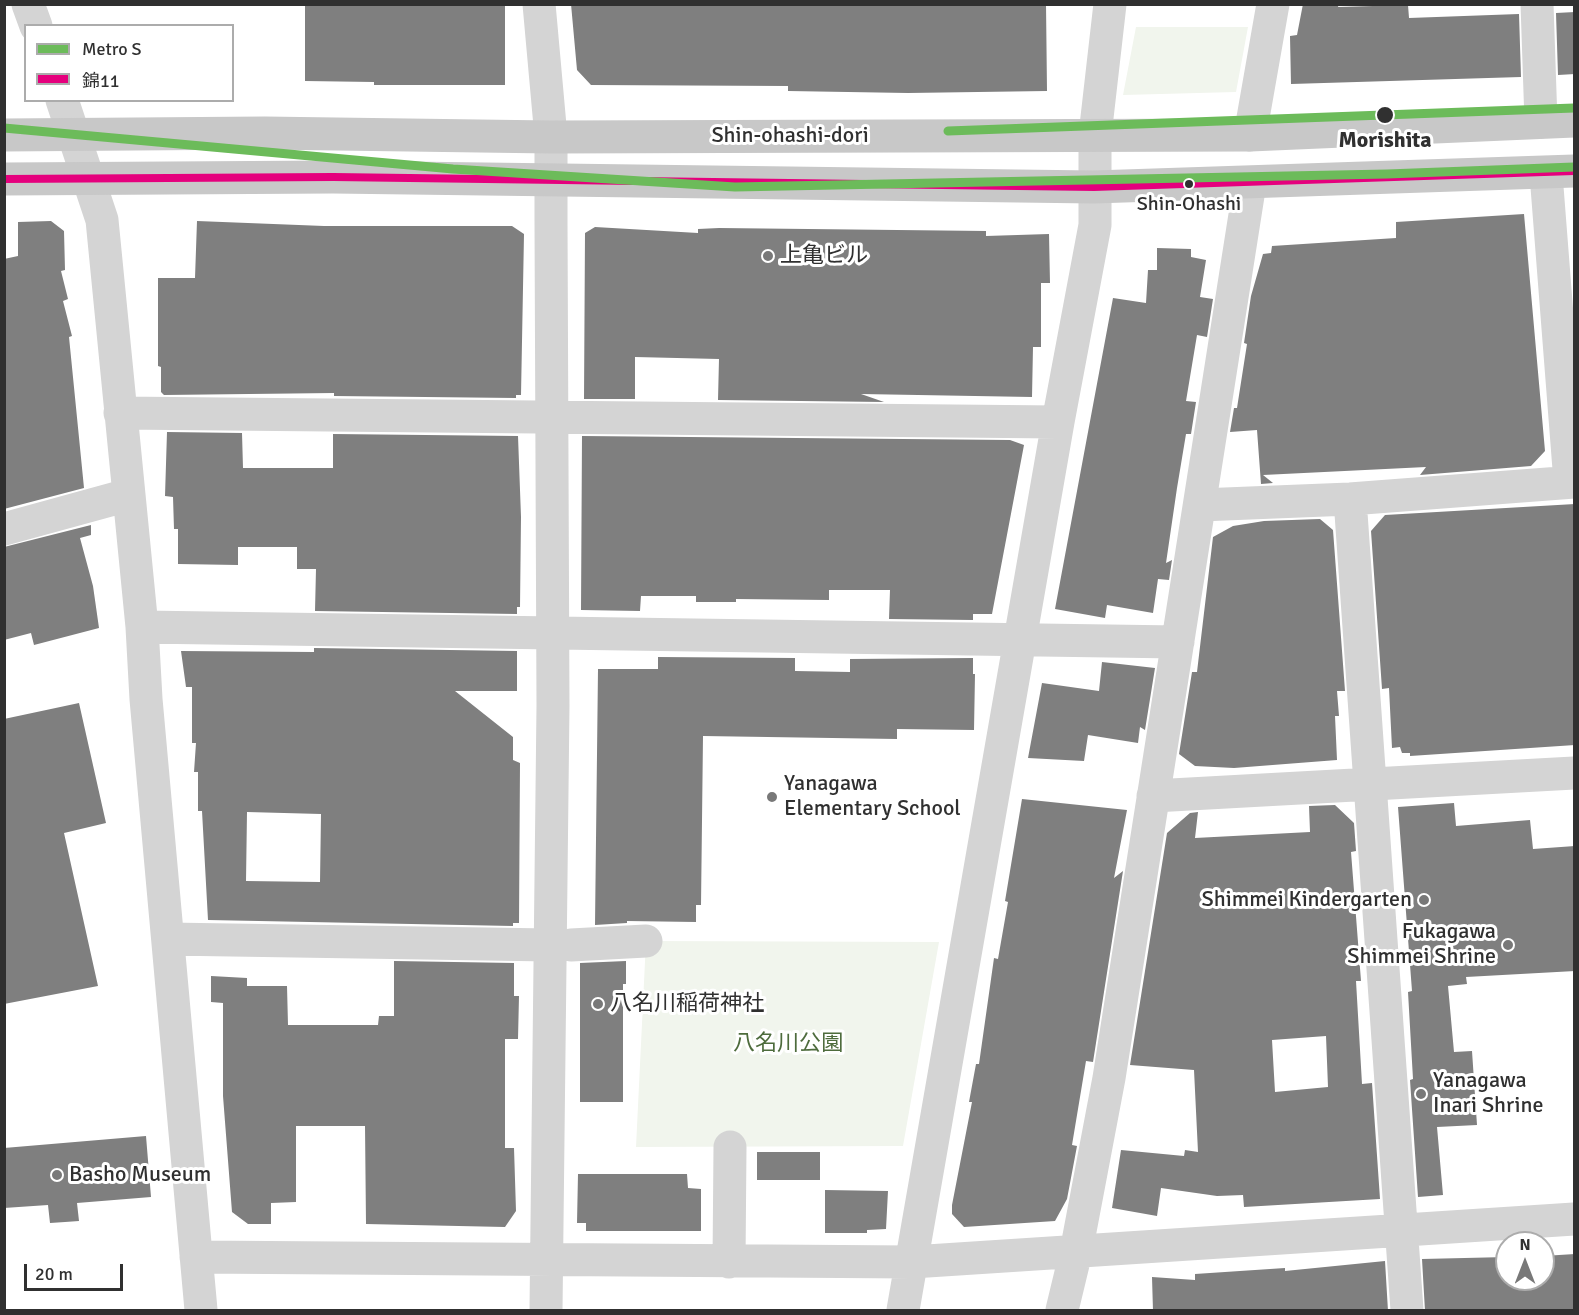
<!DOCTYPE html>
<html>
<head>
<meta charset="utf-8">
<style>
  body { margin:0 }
  #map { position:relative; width:1579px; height:1315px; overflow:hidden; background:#fff; font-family:Signika,"Noto Sans JP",sans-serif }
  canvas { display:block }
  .frame { position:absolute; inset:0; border:6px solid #303030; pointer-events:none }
  .legend { position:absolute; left:24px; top:24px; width:210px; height:78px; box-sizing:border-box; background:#fff; border:2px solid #acacac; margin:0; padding:8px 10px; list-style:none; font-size:18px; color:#303030 }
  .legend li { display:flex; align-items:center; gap:12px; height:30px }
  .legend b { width:30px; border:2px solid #acacac }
  .north { position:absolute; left:1495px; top:1231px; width:60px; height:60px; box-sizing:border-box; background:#fff; border:2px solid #acacac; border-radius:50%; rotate:0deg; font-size:16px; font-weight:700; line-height:24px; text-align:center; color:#303030 }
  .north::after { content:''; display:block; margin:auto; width:21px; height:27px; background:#787878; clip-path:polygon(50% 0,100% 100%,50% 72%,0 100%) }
  .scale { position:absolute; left:24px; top:1264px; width:99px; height:27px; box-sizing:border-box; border:3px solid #303030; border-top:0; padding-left:8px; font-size:18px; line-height:21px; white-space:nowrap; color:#303030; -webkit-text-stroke:4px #fff; paint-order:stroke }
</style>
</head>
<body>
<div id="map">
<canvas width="1579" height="1315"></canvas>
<div class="frame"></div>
<ul class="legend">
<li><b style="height:8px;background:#6cbb5a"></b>Metro S</li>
<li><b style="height:8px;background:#e5007d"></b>錦11</li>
</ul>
<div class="north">N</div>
<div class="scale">20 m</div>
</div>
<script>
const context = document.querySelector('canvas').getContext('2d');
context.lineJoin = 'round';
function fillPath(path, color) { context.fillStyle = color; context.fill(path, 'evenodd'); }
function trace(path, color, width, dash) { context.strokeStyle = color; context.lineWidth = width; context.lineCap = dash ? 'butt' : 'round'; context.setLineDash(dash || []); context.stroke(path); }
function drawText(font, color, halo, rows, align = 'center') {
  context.font = font + ' Signika,"Noto Sans JP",sans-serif'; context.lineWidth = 6; context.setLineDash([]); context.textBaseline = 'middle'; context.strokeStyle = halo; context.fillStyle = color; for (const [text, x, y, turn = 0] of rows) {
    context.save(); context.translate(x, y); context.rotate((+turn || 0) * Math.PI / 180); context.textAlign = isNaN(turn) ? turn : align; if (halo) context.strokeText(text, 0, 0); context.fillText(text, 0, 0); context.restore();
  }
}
fillPath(new Path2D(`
  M 1136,27 L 1248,27 L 1236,92 L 1123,95 Z
  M 646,941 L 939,942 L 903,1146 L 636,1147 Z`), '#f1f5ed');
fillPath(new Path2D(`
  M 305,4 L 505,4 L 505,85 L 374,85 L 374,82 L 305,81 Z
  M 571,4 L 1046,4 L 1047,91 L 908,93 L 788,91 L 788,86 L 591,85 L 577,70 Z
  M 1303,4 L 1339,4 L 1338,7 L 1408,5 L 1409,18 L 1519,14 L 1521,77 L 1291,84 L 1290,36 L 1297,35 Z
  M 1575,12 L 1575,74 L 1558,75 L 1556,13 Z
  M 1524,214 L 1545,451 L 1531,466 L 1420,475 L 1426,467 L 1263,475 L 1273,483 L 1261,484 L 1257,430 L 1230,432 L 1234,408 L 1237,408 L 1247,344 L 1244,343 L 1251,296 L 1263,254 L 1271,253 L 1272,246 L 1396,238 L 1396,222 Z
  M 51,221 L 64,231 L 65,270 L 61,271 L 68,299 L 63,301 L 72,336 L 69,337 L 84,488 L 4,509 L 4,259 L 18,256 L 18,222 Z
  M 197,221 L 324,226 L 512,226 L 524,234 L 521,395 L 516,395 L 516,398 L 334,396 L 334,393 L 164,395 L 161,392 L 161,367 L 158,366 L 158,278 L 195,278 Z
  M 595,227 L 698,233 L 698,229 L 719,228 L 986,231 L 986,236 L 1049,234 L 1050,283 L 1041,283 L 1041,347 L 1033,347 L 1032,397 L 861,394 L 884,402 L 718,400 L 719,359 L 635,357 L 635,399 L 584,399 L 585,233 Z
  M 1157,248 L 1191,249 L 1191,257 L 1206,260 L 1200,297 L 1213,299 L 1207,337 L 1197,335 L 1186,401 L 1196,402 L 1191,434 L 1186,434 L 1177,488 L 1166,563 L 1172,560 L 1169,580 L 1158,579 L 1153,613 L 1107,605 L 1105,618 L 1055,609 L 1113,298 L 1146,303 L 1148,270 L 1157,270 Z
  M 167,432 L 242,433 L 243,468 L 333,468 L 333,434 L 518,436 L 521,517 L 520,607 L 517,607 L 517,614 L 315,611 L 316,569 L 297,569 L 297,547 L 238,547 L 238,565 L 178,564 L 178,529 L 174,529 L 173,497 L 165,496 Z
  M 582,436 L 1010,440 L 1024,445 L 992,614 L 973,614 L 973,620 L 889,619 L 890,590 L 829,590 L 829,600 L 736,599 L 736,602 L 696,602 L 696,596 L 641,596 L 640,611 L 581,610 Z
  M 1575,504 L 1575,745 L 1410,756 L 1410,753 L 1402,753 L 1400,747 L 1392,748 L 1389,688 L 1382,689 L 1371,531 L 1385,515 Z
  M 1320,519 L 1333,530 L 1345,691 L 1337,691 L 1339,716 L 1335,716 L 1337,760 L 1234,768 L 1195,766 L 1179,754 L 1192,672 L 1197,672 L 1213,537 L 1233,526 L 1264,521 Z
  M 91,525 L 91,535 L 80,538 L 93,586 L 99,628 L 34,645 L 31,633 L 4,640 L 4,547 Z
  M 314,648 L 517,651 L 517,691 L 455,691 L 513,737 L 513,760 L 520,763 L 519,923 L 513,923 L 513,926 L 208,920 L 202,811 L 198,811 L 198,772 L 194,772 L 196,743 L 192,743 L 192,687 L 186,687 L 181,651 L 314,652 ZM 247,812 L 321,814 L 320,882 L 246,881 Z
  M 658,657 L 795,658 L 795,671 L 850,672 L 850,659 L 973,658 L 973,674 L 975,674 L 974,730 L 897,729 L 897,739 L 703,736 L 701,905 L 696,905 L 696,922 L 627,921 L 627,923 L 595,925 L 598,669 L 658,669 Z
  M 1102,662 L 1155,668 L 1145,730 L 1140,727 L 1138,743 L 1088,735 L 1084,761 L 1028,758 L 1042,683 L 1099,691 Z
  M 79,703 L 106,823 L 64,833 L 98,986 L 4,1004 L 4,719 Z
  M 1022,799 L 1127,810 L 1114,878 L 1123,871 L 1093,1062 L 1086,1061 L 1072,1145 L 1077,1146 L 1067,1199 L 1055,1221 L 964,1227 L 952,1214 L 952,1205 L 972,1102 L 969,1102 L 976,1064 L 979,1064 L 994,958 L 998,959 L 1008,902 L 1005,901 Z
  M 1454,803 L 1456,826 L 1530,820 L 1533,849 L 1575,846 L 1575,971 L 1466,977 L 1467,984 L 1448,986 L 1454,1052 L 1472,1051 L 1477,1125 L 1437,1127 L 1443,1195 L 1418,1197 L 1410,1080 L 1413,1079 L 1408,992 L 1412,991 L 1398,807 Z
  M 1335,805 L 1354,823 L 1356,851 L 1351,852 L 1361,981 L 1356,981 L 1362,1084 L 1372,1083 L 1380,1199 L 1244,1207 L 1243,1195 L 1217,1196 L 1161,1188 L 1157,1216 L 1112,1208 L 1121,1150 L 1184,1156 L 1185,1150 L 1198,1152 L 1194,1070 L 1130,1065 L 1167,833 L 1190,813 L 1198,812 L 1195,838 L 1310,832 L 1309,806 ZM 1326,1036 L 1328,1087 L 1275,1092 L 1272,1040 Z
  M 394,961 L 514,963 L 514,996 L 519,996 L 518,1039 L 505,1039 L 505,1148 L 514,1148 L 516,1211 L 505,1227 L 366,1224 L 365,1126 L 296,1126 L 296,1202 L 271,1203 L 271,1224 L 248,1224 L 232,1212 L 223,1096 L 223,1003 L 211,1002 L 211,976 L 247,978 L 247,986 L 287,986 L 288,1025 L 378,1025 L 379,1016 L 394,1016 Z
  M 626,961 L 626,984 L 623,984 L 623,1102 L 580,1102 L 580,963 Z
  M 146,1136 L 151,1197 L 77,1203 L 79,1221 L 65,1222 L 50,1223 L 48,1205 L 4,1208 L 4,1148 Z
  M 757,1152 L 820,1152 L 820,1180 L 757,1180 Z
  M 578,1174 L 687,1174 L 688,1188 L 701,1189 L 701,1231 L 586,1231 L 586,1223 L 577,1223 Z
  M 825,1190 L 888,1191 L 886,1229 L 867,1230 L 867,1233 L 825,1233 Z
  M 1575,1254 L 1575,1311 L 1425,1311 L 1422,1259 L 1507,1257 L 1507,1279 L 1543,1279 L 1543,1256 Z
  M 1385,1261 L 1388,1311 L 1153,1311 L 1152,1277 L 1195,1280 L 1195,1274 L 1285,1268 L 1285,1271 Z`), '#7f7f7f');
trace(new Path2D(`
  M 28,4 L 36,26
  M 539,4 L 551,137 L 551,221 L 553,705 L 546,1310
  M 1537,4 L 1541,122
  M 62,100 L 102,220 L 142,627 L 146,699 L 201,1310
  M 1250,135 L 1273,4
  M 1546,174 L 1570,482
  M 120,413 L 1058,422
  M 1350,499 L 1407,1310
  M 1200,505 L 1350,499 L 1574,482
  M 4,529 L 128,495
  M 142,627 L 1178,642
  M 1153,796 L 1574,773
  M 168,939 L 550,945
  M 571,945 L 646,941
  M 196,1257 L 912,1262 L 1574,1219
  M 729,1262 L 730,1147
  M 903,1310 L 1058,422 L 1095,225 L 1095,135 L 1110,4
  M 1062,1310 L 1076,1252 L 1109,1078 L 1250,183`), '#d4d4d4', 33);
trace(new Path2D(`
  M 4,135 L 265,133 L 551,137 L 1250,135 L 1574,121
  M 4,179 L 333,177 L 1094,187 L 1574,171`), '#c8c8c8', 33);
trace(new Path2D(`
  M 4,179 L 333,177 L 1094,187 L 1574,171`), '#e5007d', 8);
trace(new Path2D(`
  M 4,128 L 453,169 L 735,187 L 1387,174 L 1574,167
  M 948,131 L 1574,108`), '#6cbb5a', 9);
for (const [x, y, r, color] of [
  [1385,115,9,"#303030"],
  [1189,184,5,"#303030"],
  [768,256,6,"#787878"],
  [772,797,6,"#787878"],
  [1424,900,6,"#787878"],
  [1508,945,6,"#787878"],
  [598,1004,6,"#787878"],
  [1421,1094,6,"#787878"],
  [57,1175,6,"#787878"]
]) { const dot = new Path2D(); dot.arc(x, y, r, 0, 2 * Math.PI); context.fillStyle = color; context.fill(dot); trace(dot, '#fff', 2); }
drawText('20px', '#303030', '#fff', [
  ["Shin-Ohashi",1189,205]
]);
drawText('22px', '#303030', '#fff', [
  ["Shin-ohashi-dori",790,136]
]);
drawText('bold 22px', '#303030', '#fff', [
  ["Morishita",1385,141]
]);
drawText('22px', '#303030', '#fff', [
  ["上亀ビル",780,256],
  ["Yanagawa",784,784],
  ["Elementary School",784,809],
  ["Shimmei Kindergarten",1412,900,"right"],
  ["Fukagawa",1496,932,"right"],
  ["Shimmei Shrine",1496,957,"right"],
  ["八名川稲荷神社",610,1004],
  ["Yanagawa",1433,1081],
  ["Inari Shrine",1433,1106],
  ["Basho Museum",69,1175]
], 'left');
drawText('22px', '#4e6c3d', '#fff', [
  ["八名川公園",788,1044]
]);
</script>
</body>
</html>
